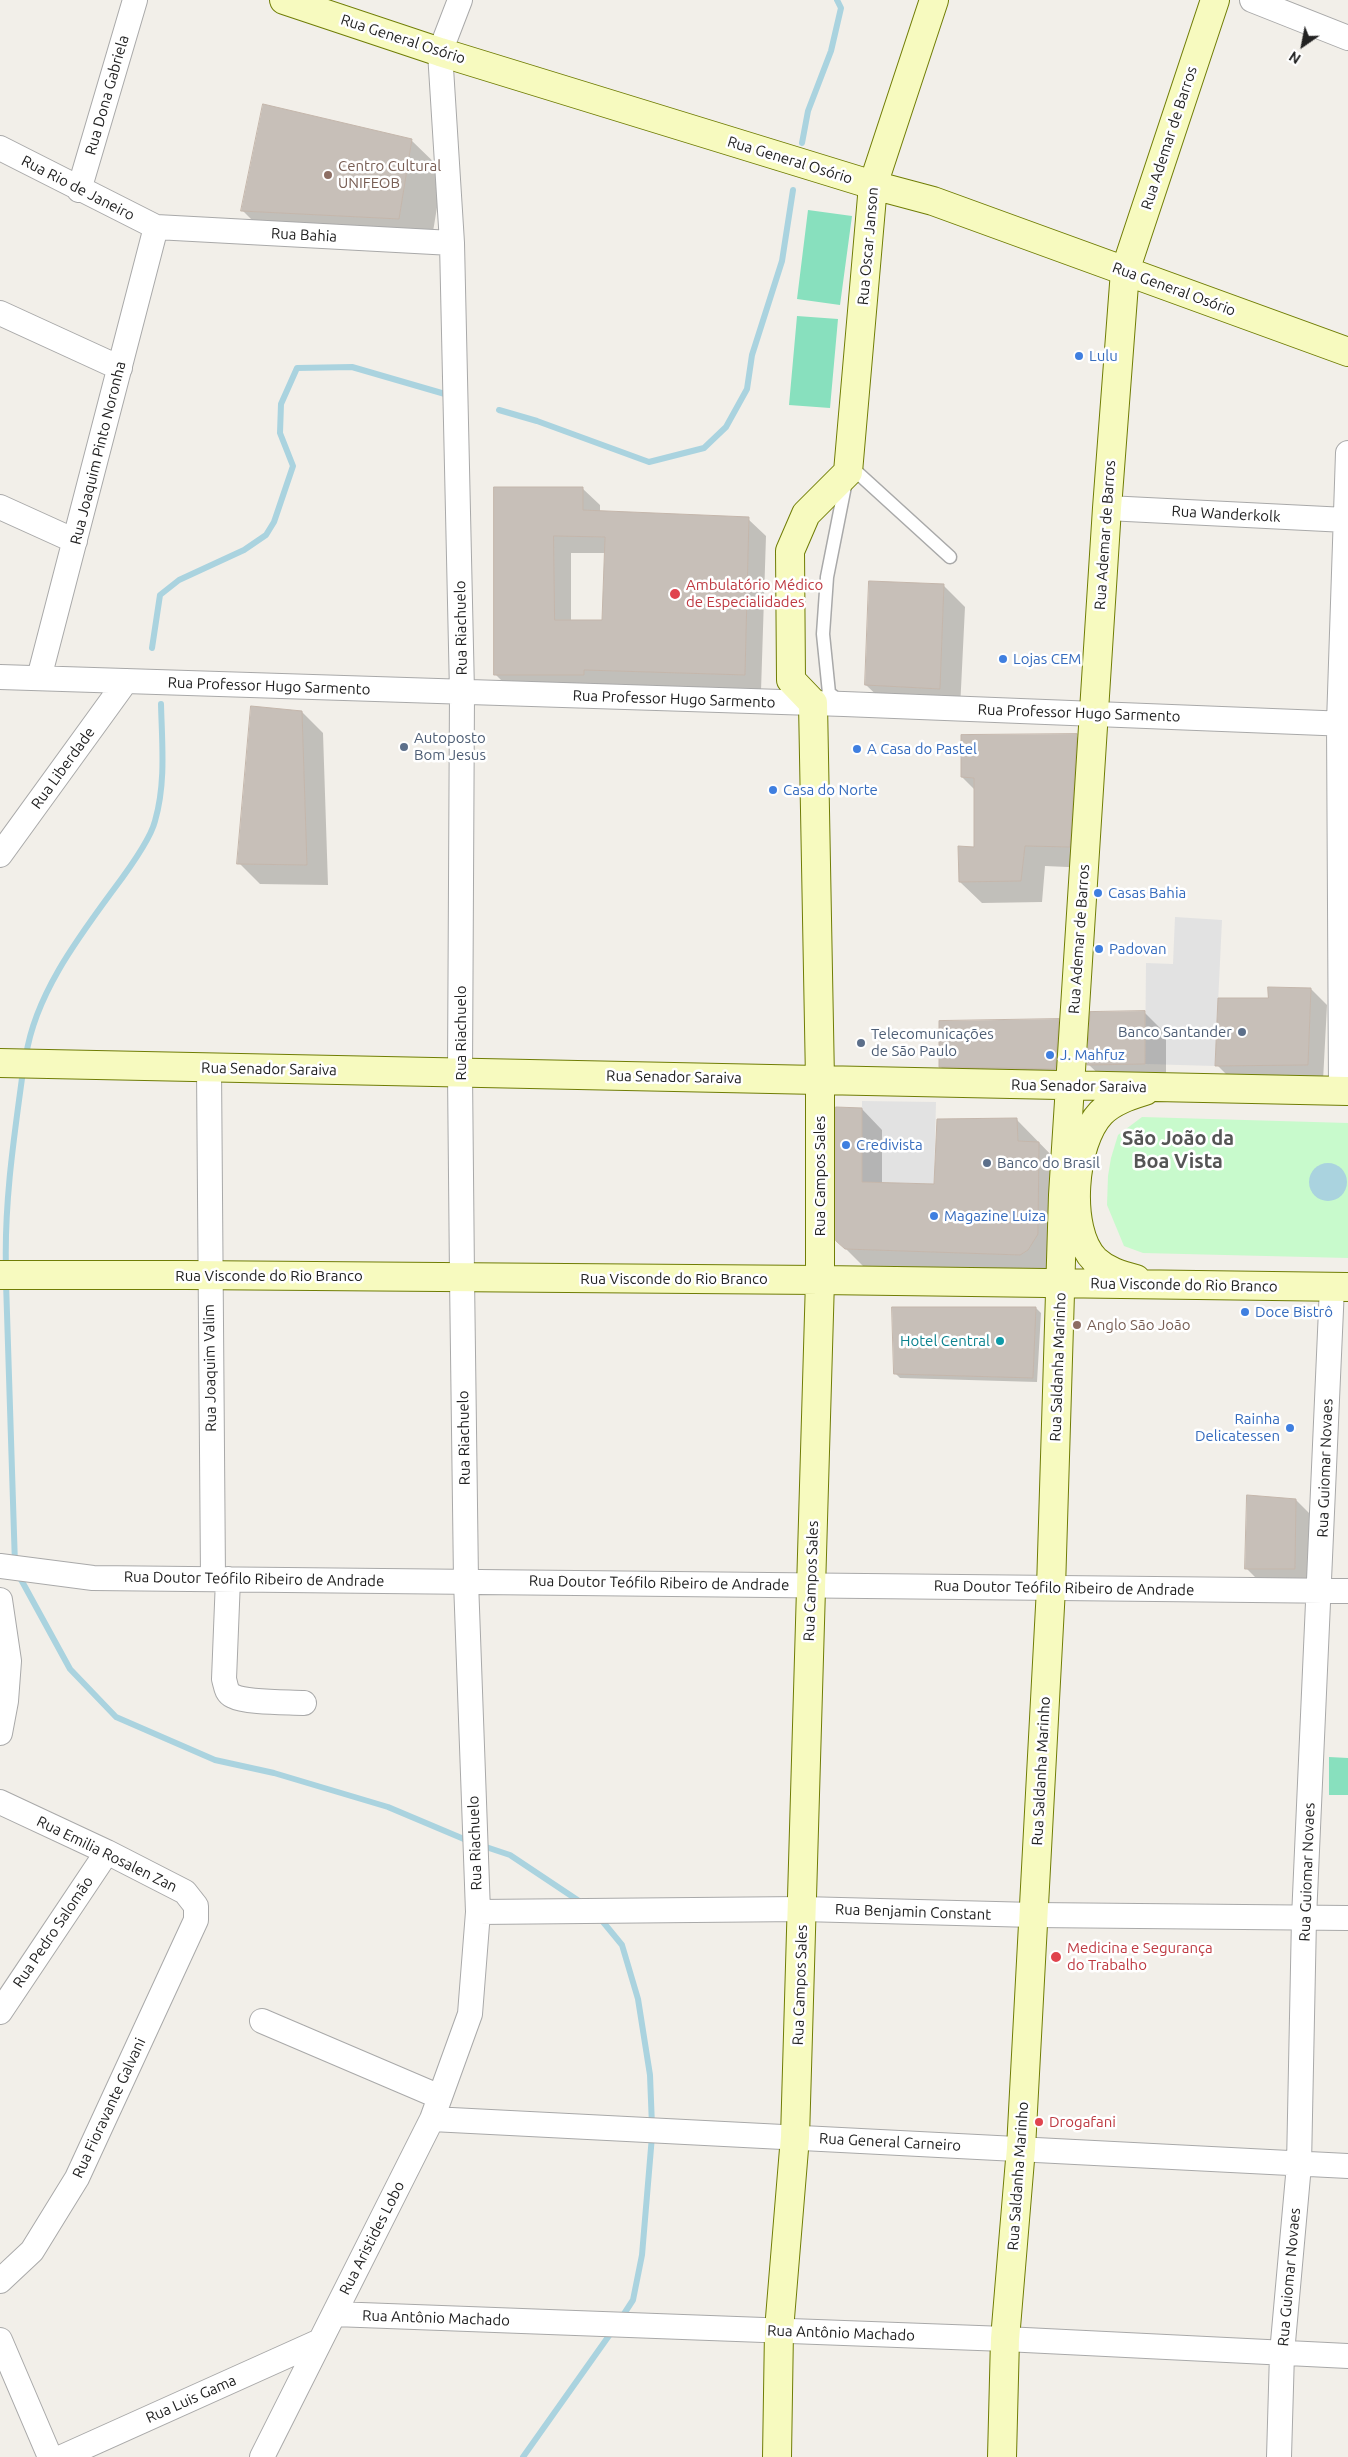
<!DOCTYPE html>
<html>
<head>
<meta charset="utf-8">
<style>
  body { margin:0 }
  #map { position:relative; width:1348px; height:2457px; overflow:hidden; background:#f2efe9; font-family:Ubuntu,sans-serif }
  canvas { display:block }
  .north { position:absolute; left:1278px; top:20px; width:50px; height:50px; -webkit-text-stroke:4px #fff; paint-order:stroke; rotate:213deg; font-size:14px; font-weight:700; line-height:20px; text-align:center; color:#222 }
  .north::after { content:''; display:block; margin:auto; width:18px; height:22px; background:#222; clip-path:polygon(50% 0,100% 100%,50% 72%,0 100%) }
</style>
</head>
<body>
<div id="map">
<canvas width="1348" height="2457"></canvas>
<div class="north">N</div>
</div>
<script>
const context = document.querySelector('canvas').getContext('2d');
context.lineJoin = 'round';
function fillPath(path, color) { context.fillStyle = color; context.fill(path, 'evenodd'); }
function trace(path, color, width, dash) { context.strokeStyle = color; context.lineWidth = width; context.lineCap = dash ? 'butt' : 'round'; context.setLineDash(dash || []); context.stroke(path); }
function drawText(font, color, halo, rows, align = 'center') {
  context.font = font + ' Ubuntu,sans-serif'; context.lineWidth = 5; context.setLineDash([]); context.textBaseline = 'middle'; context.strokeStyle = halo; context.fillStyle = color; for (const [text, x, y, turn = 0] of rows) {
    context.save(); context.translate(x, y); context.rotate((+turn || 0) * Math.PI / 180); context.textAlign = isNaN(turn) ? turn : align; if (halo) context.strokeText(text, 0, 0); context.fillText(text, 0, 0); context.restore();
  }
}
fillPath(new Path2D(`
  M 1142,1117 L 1348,1123 L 1348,1258 L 1143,1253 L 1124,1246 L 1107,1205 L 1108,1176 L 1111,1158 L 1118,1135 Z`), '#c8facc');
fillPath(new Path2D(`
  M 808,210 L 852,216 L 840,305 L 797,299 Z
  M 797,316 L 838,319 L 830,408 L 789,405 Z
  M 1329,1757 L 1348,1758 L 1348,1795 L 1329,1795 Z`), '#88e0be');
fillPath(new Path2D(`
  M 1175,917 L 1222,920 L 1215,1066 L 1145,1064 L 1146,963 L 1173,964 Z
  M 862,1101 L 936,1102 L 934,1184 L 862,1182 Z`), '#e2e2e2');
fillPath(new Path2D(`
  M1309 1182a19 19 0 1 1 38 0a19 19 0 1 1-38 0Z`), '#aad3df');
fillPath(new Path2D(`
  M 411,140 L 443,171 L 430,250 L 274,242 L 243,211 Z
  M 495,488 L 582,488 L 600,505 L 600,512 L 748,519 L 766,536 L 761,691 L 513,692 L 495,674 ZM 571,553 L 606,553 L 603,621 L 571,621 Z
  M 943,585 L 965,607 L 960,709 L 888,706 L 866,685 Z
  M 302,712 L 323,733 L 328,885 L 260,884 L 239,863 Z
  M 1076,736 L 1098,757 L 1090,868 L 1045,866 L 1042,902 L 982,903 L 960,882 L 975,848 L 976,791 L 962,777 Z
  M 1311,989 L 1327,1005 L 1323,1081 L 1233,1081 L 1217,1065 L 1269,999 Z
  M 1145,1013 L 1166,1034 L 1166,1085 L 1110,1085 L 1088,1064 Z
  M 1058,1021 L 1079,1042 L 1076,1090 L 962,1088 L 940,1066 Z
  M 862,1109 L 882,1130 L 882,1184 L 935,1185 L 1017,1120 L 1060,1164 L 1049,1270 L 867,1270 L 837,1240 Z
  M 1036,1308 L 1041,1313 L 1037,1382 L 900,1378 L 895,1373 Z
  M 1296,1500 L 1312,1516 L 1310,1584 L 1262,1584 L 1246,1568 Z`), '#0003');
trace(new Path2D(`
  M 802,143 L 808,111 L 831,51 L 841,8 L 837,0
  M 499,410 L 537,421 L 649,462 L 704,448 L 726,427 L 747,389 L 752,355 L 782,261 L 793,190
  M 152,648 L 160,595 L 179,580 L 244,550 L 266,535 L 274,522 L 293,466 L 280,433 L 281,404 L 297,368 L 352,367 L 445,394
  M 26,1056 C 35,995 78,938 114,889 C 126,873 150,841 155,821 C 166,783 162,744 161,704
  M 6,1270 C 4,1203 14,1137 23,1071
  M 6,1282 L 15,1565
  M 18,1574 L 70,1669 L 116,1717 L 215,1760 L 274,1773 L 388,1807 L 471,1842
  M 480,1845 L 510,1855 L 582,1903
  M 599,1917 L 622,1945 L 638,1999 L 650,2075 L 652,2126
  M 620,2320 L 633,2300 L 642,2255 L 652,2136
  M 523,2457 L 613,2330`), '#aad3df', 6);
const building = new Path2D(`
  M 263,104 L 412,139 L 399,219 L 241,211 Z
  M 494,487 L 583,487 L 583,510 L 749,517 L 745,675 L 584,670 L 584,675 L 494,675 ZM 554,536 L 605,537 L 602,620 L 555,620 Z
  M 869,581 L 944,584 L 940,689 L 865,685 Z
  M 251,706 L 302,711 L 307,865 L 237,864 Z
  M 1077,734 L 1070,847 L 1025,846 L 1021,881 L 959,882 L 958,846 L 974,847 L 974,778 L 961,777 L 961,735 Z
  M 1268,987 L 1311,988 L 1308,1065 L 1215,1066 L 1218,998 L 1268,998 Z
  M 1145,1011 L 1145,1064 L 1087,1065 L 1090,1012 Z
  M 1059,1019 L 1055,1069 L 939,1067 L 939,1021 Z
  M 836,1107 L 862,1108 L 862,1182 L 934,1184 L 937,1119 L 1017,1118 L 1018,1141 L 1039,1142 L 1038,1234 L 1028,1250 L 1020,1255 L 845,1249 L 836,1241 Z
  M 892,1307 L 1036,1307 L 1033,1378 L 894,1374 Z
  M 1247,1495 L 1296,1499 L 1295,1569 L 1245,1569 Z`);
fillPath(building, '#c7bfb8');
trace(building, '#c4b6ab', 1);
const lane = new Path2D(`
  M 849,465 L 950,557
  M 842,703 L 829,693 L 823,634 L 827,577 L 846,481`);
const street = new Path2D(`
  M 1252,0 L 1348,38
  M 0,148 L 156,227 L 452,243
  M 79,190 L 135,0
  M 0,313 L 120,368
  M 0,507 L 75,541
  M 1107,508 L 1346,520
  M 0,677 L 844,704 L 1348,724
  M 39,678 L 156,227
  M 0,855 L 126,681
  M 209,1068 L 213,1579
  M 1341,1090 L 1339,723 L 1348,453
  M 0,1566 L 93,1578 L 1348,1591
  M 228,1579 L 224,1679 C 226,1686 226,1693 233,1696 C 246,1703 288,1702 304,1703
  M 0,1600 L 9,1661 L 6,1701 L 0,1733
  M 0,1802 L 107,1852 L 185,1892 L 196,1906 L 196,1920 L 77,2178 L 32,2251 L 0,2281
  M 478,1912 L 802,1909 L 1034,1915 L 1348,1918
  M 0,2012 L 107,1852
  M 262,2021 L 440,2097
  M 432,2119 L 1348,2166
  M 334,2314 L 1005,2339 L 1348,2356
  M 0,2340 L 50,2457
  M 62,2457 L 320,2341
  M 262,2457 L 432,2119 L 470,2014 L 478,1912 L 466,1581 L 462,1277 L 460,1073 L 462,692 L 452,243 L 440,52 L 460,0
  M 1279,2457 L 1282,2353 L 1299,2165 L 1304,1918 L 1332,1287`);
const secondary = new Path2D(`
  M 284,0 L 440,52 L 873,185 L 933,201 L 1348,352
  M 0,1063 L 1348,1091
  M 0,1275 L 187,1275 L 820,1280 L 1348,1287
  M 1136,1279 C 1120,1275 1107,1271 1095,1260 C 1065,1230 1073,1142 1101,1113 C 1113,1101 1129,1096 1145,1091
  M 777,2457 L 779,2330 L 795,2137 L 820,1280 L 820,1080 L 813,703 L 791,680 L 790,551 L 806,514 L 848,472 L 873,185 L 934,0
  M 1002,2457 L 1005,2339 L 1021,2148 L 1051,1588 L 1063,1195 L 1107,508 L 1125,271 L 1215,0`);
trace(lane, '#a9a9a9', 15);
trace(street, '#a9a9a9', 26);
trace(secondary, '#707d05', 30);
trace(lane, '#fff', 12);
trace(street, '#fff', 24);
trace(secondary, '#f7fabf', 28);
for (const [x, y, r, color] of [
  [328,175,5,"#8d6e63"],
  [1079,356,5,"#3f7fe0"],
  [675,594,6,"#e0444e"],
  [1003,659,5,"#3f7fe0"],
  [404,747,5,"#5c6f8a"],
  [857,749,5,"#3f7fe0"],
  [773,790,5,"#3f7fe0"],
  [1098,893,5,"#3f7fe0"],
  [1099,949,5,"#3f7fe0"],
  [1242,1032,5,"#5c6f8a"],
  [861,1043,5,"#5c6f8a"],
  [1050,1055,5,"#3f7fe0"],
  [846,1145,5,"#3f7fe0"],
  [987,1163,5,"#5c6f8a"],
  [934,1216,5,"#3f7fe0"],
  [1245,1312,5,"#3f7fe0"],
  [1077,1325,5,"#8d6e63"],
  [1000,1341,5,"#0f9aa8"],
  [1290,1428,5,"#3f7fe0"],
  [1056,1957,6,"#e0444e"],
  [1039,2122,5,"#e0444e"]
]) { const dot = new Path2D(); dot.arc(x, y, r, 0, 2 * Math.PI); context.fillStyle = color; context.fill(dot); trace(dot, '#fff', 2); }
drawText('15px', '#222', '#fff', [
  ["Rua General Osório",403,39,18],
  ["Rua Dona Gabriela",107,95,-74],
  ["Rua Ademar de Barros",1169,138,-72],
  ["Rua General Osório",790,160,17],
  ["Rua Rio de Janeiro",78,188,27],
  ["Rua Bahia",304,235,3],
  ["Rua Oscar Janson",868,246,-85],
  ["Rua General Osório",1174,289,20],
  ["Rua Joaquim Pinto Noronha",98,453,-76],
  ["Rua Wanderkolk",1226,514,3],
  ["Rua Ademar de Barros",1105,535,-86],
  ["Rua Riachuelo",461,628,-91],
  ["Rua Professor Hugo Sarmento",269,686,2],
  ["Rua Professor Hugo Sarmento",674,699,2],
  ["Rua Professor Hugo Sarmento",1079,713,2],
  ["Rua Liberdade",63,768,-54],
  ["Rua Ademar de Barros",1079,939,-86],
  ["Rua Riachuelo",461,1033,-90],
  ["Rua Senador Saraiva",269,1069,1],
  ["Rua Senador Saraiva",674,1077,1],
  ["Rua Senador Saraiva",1079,1086,1],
  ["Rua Campos Sales",820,1176,-90],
  ["Rua Visconde do Rio Branco",269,1276],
  ["Rua Visconde do Rio Branco",674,1279],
  ["Rua Visconde do Rio Branco",1184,1285,1],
  ["Rua Saldanha Marinho",1058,1367,-88],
  ["Rua Joaquim Valim",210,1368,-91],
  ["Rua Riachuelo",464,1438,-91],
  ["Rua Guiomar Novaes",1325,1468,-88],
  ["Rua Doutor Teófilo Ribeiro de Andrade",254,1579,1],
  ["Rua Campos Sales",811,1581,-88],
  ["Rua Doutor Teófilo Ribeiro de Andrade",659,1583,1],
  ["Rua Doutor Teófilo Ribeiro de Andrade",1064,1588,1],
  ["Rua Saldanha Marinho",1041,1771,-87],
  ["Rua Riachuelo",475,1843,-92],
  ["Rua Emilia Rosalen Zan",107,1854,26],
  ["Rua Guiomar Novaes",1307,1872,-88],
  ["Rua Benjamin Constant",913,1912,2],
  ["Rua Pedro Salomão",53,1932,-56],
  ["Rua Campos Sales",800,1985,-88],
  ["Rua Fioravante Galvani",109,2108,-65],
  ["Rua General Carneiro",890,2142,3],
  ["Rua Saldanha Marinho",1018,2176,-86],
  ["Rua Aristides Lobo",372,2238,-63],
  ["Rua Guiomar Novaes",1289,2277,-85],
  ["Rua Antônio Machado",436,2318,2],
  ["Rua Antônio Machado",841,2333,2],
  ["Rua Luis Gama",191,2399,-24]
]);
drawText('15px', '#785e54', '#fff', [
  ["Centro Cultural",338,166],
  ["UNIFEOB",338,183],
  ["Anglo São João",1087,1325]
], 'left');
drawText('15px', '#366cbe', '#fff', [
  ["Lulu",1089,356],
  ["Lojas CEM",1013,659],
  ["A Casa do Pastel",867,749],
  ["Casa do Norte",783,790],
  ["Casas Bahia",1108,893],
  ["Padovan",1109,949],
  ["J. Mahfuz",1060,1055],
  ["Credivista",856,1145],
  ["Magazine Luiza",944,1216],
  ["Doce Bistrô",1255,1312],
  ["Rainha",1280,1419,"right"],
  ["Delicatessen",1280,1436,"right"]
], 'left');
drawText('15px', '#be3a42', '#fff', [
  ["Ambulatório Médico",686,585],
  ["de Especialidades",686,602],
  ["Medicina e Segurança",1067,1948],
  ["do Trabalho",1067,1965],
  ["Drogafani",1049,2122]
], 'left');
drawText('15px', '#4e5e75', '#fff', [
  ["Autoposto",414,738],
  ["Bom Jesus",414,755],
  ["Banco Santander",1232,1032,"right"],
  ["Telecomunicações",871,1034],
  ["de São Paulo",871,1051],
  ["Banco do Brasil",997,1163]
], 'left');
drawText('15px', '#0d838f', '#fff', [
  ["Hotel Central",990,1341]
], 'right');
drawText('bold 20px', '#555', '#fff', [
  ["São João da",1178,1138],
  ["Boa Vista",1178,1161]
]);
</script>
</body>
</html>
